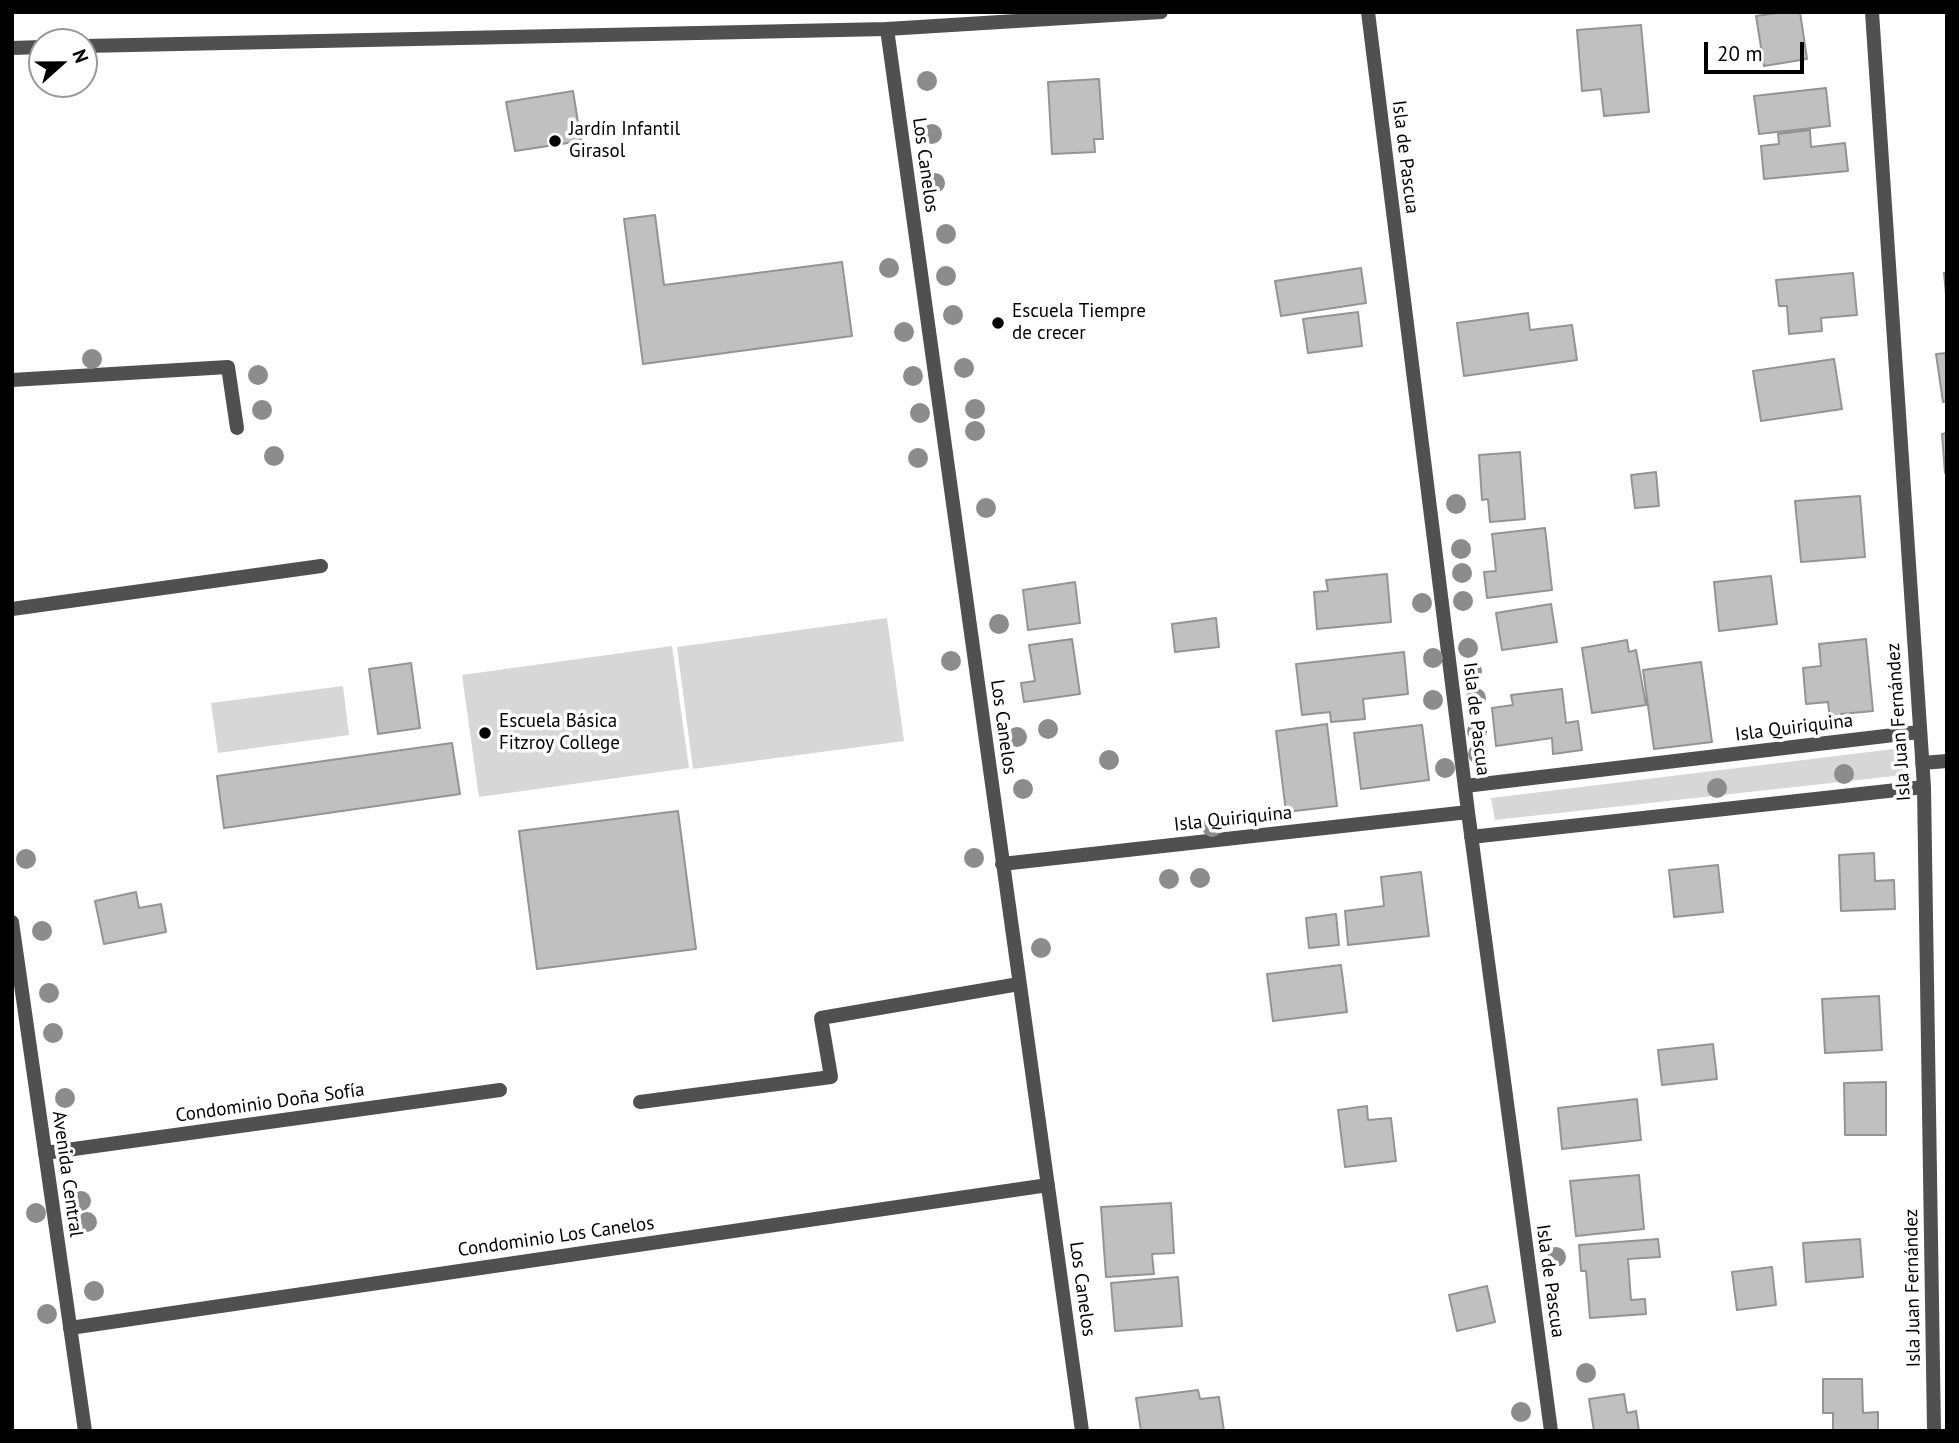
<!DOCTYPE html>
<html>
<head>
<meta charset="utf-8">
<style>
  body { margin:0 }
  #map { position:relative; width:1959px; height:1443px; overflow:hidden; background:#fff; font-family:"PT Sans",sans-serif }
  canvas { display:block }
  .frame { position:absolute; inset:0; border:14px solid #000; pointer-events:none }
  .north { position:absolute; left:28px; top:28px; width:70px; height:70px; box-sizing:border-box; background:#fff; border:2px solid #999; border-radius:50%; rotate:69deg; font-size:19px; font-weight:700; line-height:28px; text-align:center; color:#000 }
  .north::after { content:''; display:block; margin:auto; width:24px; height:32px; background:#000; clip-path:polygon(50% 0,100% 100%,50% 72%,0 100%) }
  .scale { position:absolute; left:1704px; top:42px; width:100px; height:32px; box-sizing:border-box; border:4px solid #000; border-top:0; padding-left:9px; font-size:21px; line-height:24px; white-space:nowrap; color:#000; -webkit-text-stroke:5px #fff; paint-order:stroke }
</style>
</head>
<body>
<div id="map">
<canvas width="1959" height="1443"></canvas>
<div class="frame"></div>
<div class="north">N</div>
<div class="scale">20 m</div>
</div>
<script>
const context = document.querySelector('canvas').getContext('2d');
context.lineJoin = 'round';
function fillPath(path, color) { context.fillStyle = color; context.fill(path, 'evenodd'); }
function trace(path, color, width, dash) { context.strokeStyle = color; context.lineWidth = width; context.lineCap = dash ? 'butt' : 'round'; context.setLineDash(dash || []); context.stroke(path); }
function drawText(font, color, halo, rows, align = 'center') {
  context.font = font + ' "PT Sans",sans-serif'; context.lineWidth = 7; context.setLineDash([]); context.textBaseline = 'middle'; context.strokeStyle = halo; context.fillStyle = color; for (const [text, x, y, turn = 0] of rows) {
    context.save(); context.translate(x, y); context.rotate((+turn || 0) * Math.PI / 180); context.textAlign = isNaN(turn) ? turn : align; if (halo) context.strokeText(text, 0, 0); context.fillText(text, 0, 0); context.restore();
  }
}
fillPath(new Path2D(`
  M 887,618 L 904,741 L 693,769 L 677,647 Z
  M 672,646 L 689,768 L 479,797 L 462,675 Z
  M 343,686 L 349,735 L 218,753 L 211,703 Z
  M 1902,748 L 1904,775 L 1495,820 L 1491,798 Z`), '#d7d7d7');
const building = new Path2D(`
  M 1784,12 L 1800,12 L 1807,59 L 1764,66 L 1756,16 Z
  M 1641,25 L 1649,112 L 1604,116 L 1601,89 L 1582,91 L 1577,30 Z
  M 1099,79 L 1103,139 L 1094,139 L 1095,152 L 1052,154 L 1048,82 Z
  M 1826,88 L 1830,126 L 1759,134 L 1754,96 Z
  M 573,91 L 581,141 L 515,151 L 506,102 Z
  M 1810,130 L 1811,147 L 1845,143 L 1848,171 L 1764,179 L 1761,146 L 1779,144 L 1778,134 Z
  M 655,215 L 664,285 L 842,262 L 852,336 L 643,364 L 624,219 Z
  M 1361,268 L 1366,303 L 1281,316 L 1275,281 Z
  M 1853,273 L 1857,315 L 1821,318 L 1822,331 L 1789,334 L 1787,306 L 1779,306 L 1776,280 Z
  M 1944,273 L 1947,273 L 1947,304 Z
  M 1358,312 L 1362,346 L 1308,353 L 1303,319 Z
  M 1528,313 L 1530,330 L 1572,325 L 1577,360 L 1464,376 L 1457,323 Z
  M 1947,353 L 1947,401 L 1943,402 L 1936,354 Z
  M 1834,359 L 1842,409 L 1761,421 L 1753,371 Z
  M 1947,433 L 1947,473 L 1945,473 L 1942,434 Z
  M 1520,452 L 1525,519 L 1490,522 L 1488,499 L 1482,500 L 1479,455 Z
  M 1656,472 L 1659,506 L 1635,508 L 1631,475 Z
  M 1860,496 L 1865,557 L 1801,562 L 1795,501 Z
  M 1545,528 L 1552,590 L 1487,598 L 1484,572 L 1496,571 L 1492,534 Z
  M 1387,574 L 1391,622 L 1317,629 L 1314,592 L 1328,591 L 1326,580 Z
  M 1771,576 L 1777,624 L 1719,631 L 1714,582 Z
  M 1075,582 L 1080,623 L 1028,630 L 1023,590 Z
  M 1551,604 L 1557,642 L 1502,650 L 1496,613 Z
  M 1216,618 L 1219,647 L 1175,652 L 1172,624 Z
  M 1072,639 L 1080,694 L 1024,702 L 1021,683 L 1035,681 L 1029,645 Z
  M 1866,639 L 1873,711 L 1841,714 L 1842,727 L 1831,728 L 1828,702 L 1806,704 L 1803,668 L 1821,666 L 1819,644 Z
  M 1627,640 L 1629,652 L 1636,650 L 1646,705 L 1592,713 L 1582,648 Z
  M 1404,652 L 1408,694 L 1363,699 L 1365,719 L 1331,722 L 1330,712 L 1302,715 L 1296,664 Z
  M 1701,662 L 1712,742 L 1654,749 L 1643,670 Z
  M 411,663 L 420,728 L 378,734 L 369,669 Z
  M 1562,689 L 1566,723 L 1578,721 L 1582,750 L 1553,754 L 1552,738 L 1496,746 L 1492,708 L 1513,705 L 1511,695 Z
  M 1327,724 L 1337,806 L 1286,812 L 1276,731 Z
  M 1422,725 L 1429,780 L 1361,789 L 1354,733 Z
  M 452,743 L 460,794 L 224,828 L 217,776 Z
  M 678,811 L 696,949 L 537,969 L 519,831 Z
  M 1874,853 L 1875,881 L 1894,880 L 1895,909 L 1841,911 L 1839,855 Z
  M 1718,865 L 1723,912 L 1674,917 L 1669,870 Z
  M 1421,872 L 1429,936 L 1348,945 L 1345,911 L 1384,906 L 1381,877 Z
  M 136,892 L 139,908 L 161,904 L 166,932 L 104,944 L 95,901 Z
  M 1336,914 L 1339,945 L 1309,948 L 1306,918 Z
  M 1341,965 L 1347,1012 L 1273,1021 L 1267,974 Z
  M 1879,996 L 1882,1050 L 1825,1053 L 1822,999 Z
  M 1713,1044 L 1717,1079 L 1662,1085 L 1658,1050 Z
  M 1886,1082 L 1886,1135 L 1845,1135 L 1844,1083 Z
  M 1637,1099 L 1641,1140 L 1562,1149 L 1558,1108 Z
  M 1367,1106 L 1368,1120 L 1391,1118 L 1396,1161 L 1345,1167 L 1338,1110 Z
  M 1639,1175 L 1644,1229 L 1576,1236 L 1570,1181 Z
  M 1171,1203 L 1174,1253 L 1152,1254 L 1154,1274 L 1106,1277 L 1101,1207 Z
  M 1658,1239 L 1660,1257 L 1628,1259 L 1631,1300 L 1645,1299 L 1646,1314 L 1590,1318 L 1586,1271 L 1581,1271 L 1579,1245 Z
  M 1860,1239 L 1863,1277 L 1806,1282 L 1803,1243 Z
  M 1772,1267 L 1776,1305 L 1737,1310 L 1732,1272 Z
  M 1178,1277 L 1182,1326 L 1115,1331 L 1111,1283 Z
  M 1487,1286 L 1495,1322 L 1457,1331 L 1449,1295 Z
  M 1823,1379 L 1862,1379 L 1863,1413 L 1878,1412 L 1878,1431 L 1833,1431 L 1833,1413 L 1823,1413 Z
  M 1198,1390 L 1200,1399 L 1219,1397 L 1224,1431 L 1141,1431 L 1136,1398 Z
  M 1624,1394 L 1627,1413 L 1636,1411 L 1639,1431 L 1594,1431 L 1589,1399 Z`);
fillPath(building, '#c0c0c0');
trace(building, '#949494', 2);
trace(new Path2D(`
  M 640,1102 L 831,1077 L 821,1018 L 1019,984`), '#505050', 14);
trace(new Path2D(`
  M 1368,12 L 1468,812 L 1551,1431
  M 1872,12 L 1924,787 L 1934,1431
  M 887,29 L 1082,1431
  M 12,380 L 228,367 L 237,428
  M 12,609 L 321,566
  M 1922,763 L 1947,761
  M 1465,786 L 1919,732
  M 1471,837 L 1924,787
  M 1002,864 L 1468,812
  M 45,1153 L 500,1090
  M 70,1328 L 1048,1185`), '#505050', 14);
trace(new Path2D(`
  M 84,46 L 887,29 L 1161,12
  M 12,48 L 42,47
  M 12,922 L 85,1431`), '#505050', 14);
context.fillStyle = '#8c8c8c';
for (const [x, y] of [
  [927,81],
  [932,134],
  [935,183],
  [946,234],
  [889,268],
  [946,276],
  [953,315],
  [904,332],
  [92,359],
  [964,368],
  [258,375],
  [913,376],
  [975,409],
  [262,410],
  [920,413],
  [975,431],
  [274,456],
  [918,458],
  [1456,504],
  [986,508],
  [1461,549],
  [1462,573],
  [1463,601],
  [1422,603],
  [999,624],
  [1468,648],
  [1433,658],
  [951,661],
  [1472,671],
  [1476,698],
  [1433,700],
  [1048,729],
  [1477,731],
  [1017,737],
  [1478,754],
  [1109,760],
  [1445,768],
  [1844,774],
  [1717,788],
  [1023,789],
  [1212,827],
  [974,858],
  [26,859],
  [1200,878],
  [1169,879],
  [42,931],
  [1041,948],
  [49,993],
  [53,1033],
  [65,1098],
  [81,1201],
  [36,1213],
  [87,1222],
  [1556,1257],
  [94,1291],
  [47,1314],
  [1586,1373],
  [1521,1412]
]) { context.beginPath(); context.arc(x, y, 10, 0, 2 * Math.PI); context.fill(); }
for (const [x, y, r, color] of [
  [555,141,7,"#000"],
  [998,323,7,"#000"],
  [485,733,7,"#000"]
]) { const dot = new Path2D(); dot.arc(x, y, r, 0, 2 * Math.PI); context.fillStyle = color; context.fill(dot); trace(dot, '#fff', 2.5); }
drawText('19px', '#000', '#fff', [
  ["Jardín Infantil",569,130],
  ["Girasol",569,152],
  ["Escuela Tiempre",1012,312],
  ["de crecer",1012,334],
  ["Escuela Básica",499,722],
  ["Fitzroy College",499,744]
], 'left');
drawText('19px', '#000', '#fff', [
  ["Isla de Pascua",1405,157,83],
  ["Los Canelos",925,165,82],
  ["Isla de Pascua",1476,719,83],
  ["Isla Juan Fernández",1899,722,-94],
  ["Los Canelos",1003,727,82],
  ["Isla Quiriquina",1794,728,-7],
  ["Isla Quiriquina",1233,819,-6],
  ["Condominio Doña Sofía",270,1103,-8],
  ["Avenida Central",67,1174,82],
  ["Condominio Los Canelos",556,1237,-8],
  ["Isla de Pascua",1550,1281,82],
  ["Isla Juan Fernández",1913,1288,-91],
  ["Los Canelos",1082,1289,82]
]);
</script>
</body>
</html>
